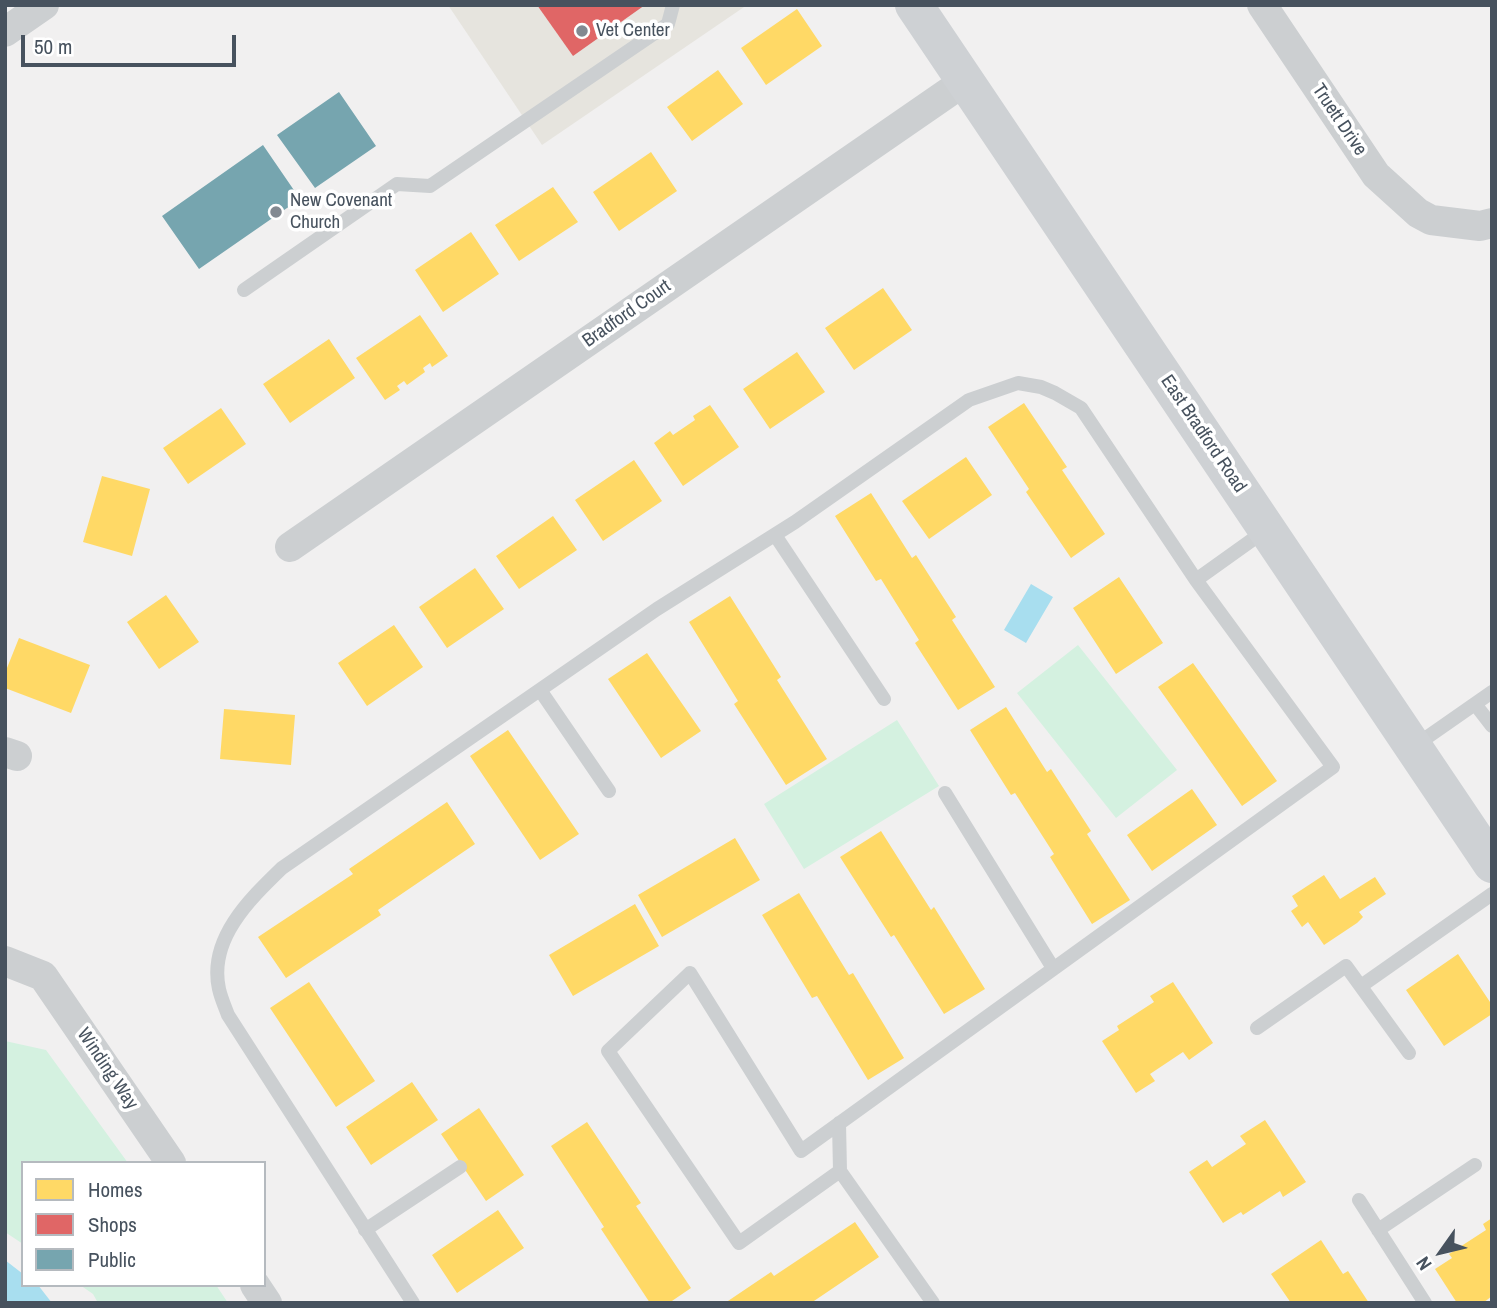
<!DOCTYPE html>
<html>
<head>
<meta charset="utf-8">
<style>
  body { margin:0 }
  #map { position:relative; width:1497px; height:1308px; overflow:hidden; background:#f1f0f0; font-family:"Archivo Narrow",sans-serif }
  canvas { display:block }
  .frame { position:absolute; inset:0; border:7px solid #47525e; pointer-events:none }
  .legend { position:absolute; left:21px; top:1161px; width:245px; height:126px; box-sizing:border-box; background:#fff; border:2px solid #b5babf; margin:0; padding:9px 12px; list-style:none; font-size:21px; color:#47525e }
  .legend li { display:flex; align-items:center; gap:14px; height:35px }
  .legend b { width:35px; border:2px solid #b5babf }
  .north { position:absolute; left:1406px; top:1217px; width:70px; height:70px; -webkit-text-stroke:5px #fff; paint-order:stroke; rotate:236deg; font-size:19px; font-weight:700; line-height:28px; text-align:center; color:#47525e }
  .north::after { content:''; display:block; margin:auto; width:24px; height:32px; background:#47525e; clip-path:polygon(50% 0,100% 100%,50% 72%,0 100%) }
  .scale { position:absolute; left:21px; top:35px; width:215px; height:32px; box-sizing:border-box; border:4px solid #47525e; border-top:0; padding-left:9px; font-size:21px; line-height:24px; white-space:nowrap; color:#47525e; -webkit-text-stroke:5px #fff; paint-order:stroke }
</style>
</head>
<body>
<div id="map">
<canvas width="1497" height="1308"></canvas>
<div class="frame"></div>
<ul class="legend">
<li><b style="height:19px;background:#ffd966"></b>Homes</li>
<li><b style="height:19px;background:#e06666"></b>Shops</li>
<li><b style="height:19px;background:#76a5af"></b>Public</li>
</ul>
<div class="north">N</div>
<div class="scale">50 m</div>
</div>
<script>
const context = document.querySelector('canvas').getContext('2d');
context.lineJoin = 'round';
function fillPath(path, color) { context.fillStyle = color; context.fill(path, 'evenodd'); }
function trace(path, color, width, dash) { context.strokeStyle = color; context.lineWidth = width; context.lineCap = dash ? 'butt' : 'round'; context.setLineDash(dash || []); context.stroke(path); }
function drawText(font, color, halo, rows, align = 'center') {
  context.font = font + ' "Archivo Narrow",sans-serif'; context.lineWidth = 7; context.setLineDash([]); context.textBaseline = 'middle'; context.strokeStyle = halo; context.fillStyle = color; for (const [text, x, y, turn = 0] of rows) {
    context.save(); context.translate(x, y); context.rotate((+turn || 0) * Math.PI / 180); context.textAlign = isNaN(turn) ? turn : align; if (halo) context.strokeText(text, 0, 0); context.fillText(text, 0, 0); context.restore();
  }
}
fillPath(new Path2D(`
  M 448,5 L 747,5 L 542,145 Z`), '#e6e4de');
fillPath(new Path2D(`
  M 1078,645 L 1177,770 L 1116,818 L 1017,693 Z
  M 897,720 L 939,786 L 804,869 L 764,804 Z
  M 5,1041 L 46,1050 L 128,1163 L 23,1163 L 23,1244 L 5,1232 Z
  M 80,1285 L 216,1285 L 228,1303 L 98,1303 L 93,1294 Z`), '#d4f1e0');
fillPath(new Path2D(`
  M 1031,584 L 1053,597 L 1026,643 L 1004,630 Z
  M 5,1260 L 23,1274 L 23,1285 L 38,1285 L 52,1303 L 5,1303 Z`), '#a8deef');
fillPath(new Path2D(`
  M 797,9 L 822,46 L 766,85 L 741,48 Z
  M 718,70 L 743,104 L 692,141 L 667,107 Z
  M 651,152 L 677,191 L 619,231 L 593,192 Z
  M 553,187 L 578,222 L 519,261 L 495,225 Z
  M 471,232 L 499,274 L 443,312 L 415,270 Z
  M 883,288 L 912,330 L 854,370 L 825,328 Z
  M 420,315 L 448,356 L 432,367 L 430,363 L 423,368 L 425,372 L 407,385 L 404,381 L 397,386 L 400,390 L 385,400 L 356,358 Z
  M 329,339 L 355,378 L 290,423 L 263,384 Z
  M 797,352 L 825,392 L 770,429 L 743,389 Z
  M 1024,403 L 1067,467 L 1062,470 L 1105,534 L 1071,558 L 1026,492 L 1029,489 L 988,427 Z
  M 710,405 L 739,447 L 683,486 L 654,443 L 670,431 L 673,435 L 695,420 L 693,416 Z
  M 221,408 L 246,444 L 188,484 L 163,448 Z
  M 966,457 L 992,495 L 929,539 L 902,501 Z
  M 634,460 L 662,501 L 603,541 L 575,500 Z
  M 102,476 L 150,489 L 132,556 L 83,542 Z
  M 871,493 L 912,558 L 916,555 L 956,617 L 952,620 L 995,687 L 958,710 L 915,643 L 919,640 L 881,579 L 876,581 L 835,516 Z
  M 553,516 L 577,550 L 519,589 L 496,556 Z
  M 475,568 L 504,609 L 447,648 L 419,607 Z
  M 1119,577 L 1163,643 L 1116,674 L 1073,608 Z
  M 166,595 L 199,642 L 159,669 L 127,622 Z
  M 730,596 L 781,677 L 777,680 L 827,759 L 786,785 L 734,704 L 738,701 L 689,622 Z
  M 394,625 L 423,667 L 367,706 L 338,663 Z
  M 19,638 L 90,665 L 71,713 L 5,688 L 5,673 Z
  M 647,653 L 701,731 L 661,758 L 608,679 Z
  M 1193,663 L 1277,781 L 1242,806 L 1158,687 Z
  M 1006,707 L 1047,772 L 1051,769 L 1091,831 L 1087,834 L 1130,900 L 1092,924 L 1050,857 L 1054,854 L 1015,793 L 1011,795 L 970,730 Z
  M 224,709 L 295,715 L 291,765 L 220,759 Z
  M 508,730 L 579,834 L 540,860 L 470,756 Z
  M 1192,789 L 1217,825 L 1152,871 L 1127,835 Z
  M 447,802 L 475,844 L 378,910 L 381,915 L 286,978 L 258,937 L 353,874 L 349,869 Z
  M 881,831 L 931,910 L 934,907 L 985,989 L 944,1014 L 894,935 L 891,937 L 840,857 Z
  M 735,838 L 760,880 L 662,937 L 638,895 Z
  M 1324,875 L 1340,899 L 1375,877 L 1386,894 L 1359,912 L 1363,917 L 1357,923 L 1324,945 L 1308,922 L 1302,927 L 1291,911 L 1298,906 L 1292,896 Z
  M 799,893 L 849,975 L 853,973 L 904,1058 L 868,1080 L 817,996 L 812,998 L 762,915 Z
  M 635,904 L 659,946 L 573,996 L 549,955 Z
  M 1458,954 L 1492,1005 L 1492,1014 L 1444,1046 L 1406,990 Z
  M 309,982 L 375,1081 L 336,1107 L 270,1008 Z
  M 1173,982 L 1213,1043 L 1189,1060 L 1183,1052 L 1150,1074 L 1155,1081 L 1136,1093 L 1102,1041 L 1119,1030 L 1117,1026 L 1154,1002 L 1150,996 Z
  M 412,1082 L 438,1120 L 371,1165 L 346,1127 Z
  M 479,1108 L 524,1175 L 486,1201 L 441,1134 Z
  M 1265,1120 L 1306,1182 L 1283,1197 L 1280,1191 L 1243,1215 L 1241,1212 L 1223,1223 L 1189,1172 L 1207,1160 L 1212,1167 L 1246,1144 L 1240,1136 Z
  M 587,1122 L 641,1203 L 636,1206 L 691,1288 L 669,1303 L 650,1303 L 601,1229 L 604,1227 L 551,1146 Z
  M 498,1210 L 524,1248 L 457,1293 L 432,1255 Z
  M 1492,1218 L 1492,1296 L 1483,1303 L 1457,1303 L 1435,1269 L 1452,1258 L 1449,1254 L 1486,1230 L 1483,1224 Z
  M 855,1222 L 879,1257 L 811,1303 L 725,1303 L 771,1272 L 774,1276 Z
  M 1321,1240 L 1343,1274 L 1348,1271 L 1369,1303 L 1291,1303 L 1271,1274 Z`), '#ffd966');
fillPath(new Path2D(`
  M 537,5 L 645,5 L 573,56 Z`), '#e06666');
fillPath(new Path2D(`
  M 339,92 L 376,146 L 315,188 L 277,135 Z
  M 263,145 L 300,199 L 199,269 L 162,216 Z`), '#76a5af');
trace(new Path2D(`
  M 244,290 L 397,184 L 430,186 L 668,24 L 673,5
  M 775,535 L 884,699
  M 1196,580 L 1266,530
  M 540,690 L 609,791
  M 1475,704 L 1492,726
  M 1416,745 L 1492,692
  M 945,793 L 1053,968
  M 1361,986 L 1492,894
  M 1257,1028 L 1346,966 L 1409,1053
  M 839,1123 L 840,1171 L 933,1303
  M 1359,1200 L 1425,1303
  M 365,1230 L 460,1167
  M 1378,1230 L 1475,1165
  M 413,1303 L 228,1015 C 225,1007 221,998 219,989 C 208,939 250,899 282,868 L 657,609 L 795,522 L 969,400 L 1018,383 L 1041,387 L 1055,393 L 1081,408 L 1196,580 L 1333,767 L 801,1151 L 690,973 L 608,1051 L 739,1243 L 840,1171`), '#cccfd1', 14);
trace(new Path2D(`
  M 1262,5 L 1376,175 L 1418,213 L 1431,220 L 1480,226 L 1492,223
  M 5,32 L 44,5
  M 290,547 L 965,81
  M 5,752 L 17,756
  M 5,961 L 43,976 L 171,1163
  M 255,1285 L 267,1303`), '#cccfd1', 30);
trace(new Path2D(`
  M 914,5 L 1492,864`), '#ced1d4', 38);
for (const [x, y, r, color] of [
  [582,31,7,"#828991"],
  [276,212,7,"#828991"]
]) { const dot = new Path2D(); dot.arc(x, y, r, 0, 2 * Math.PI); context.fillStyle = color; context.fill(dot); trace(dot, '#fff', 2.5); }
drawText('19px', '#47525e', '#fff', [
  ["Vet Center",596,31],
  ["New Covenant",290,201],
  ["Church",290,223]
], 'left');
drawText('19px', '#47525e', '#fff', [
  ["Truett Drive",1339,120,56],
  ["Bradford Court",627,314,-35],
  ["East Bradford Road",1203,434,56],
  ["Winding Way",107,1069,56]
]);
</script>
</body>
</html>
